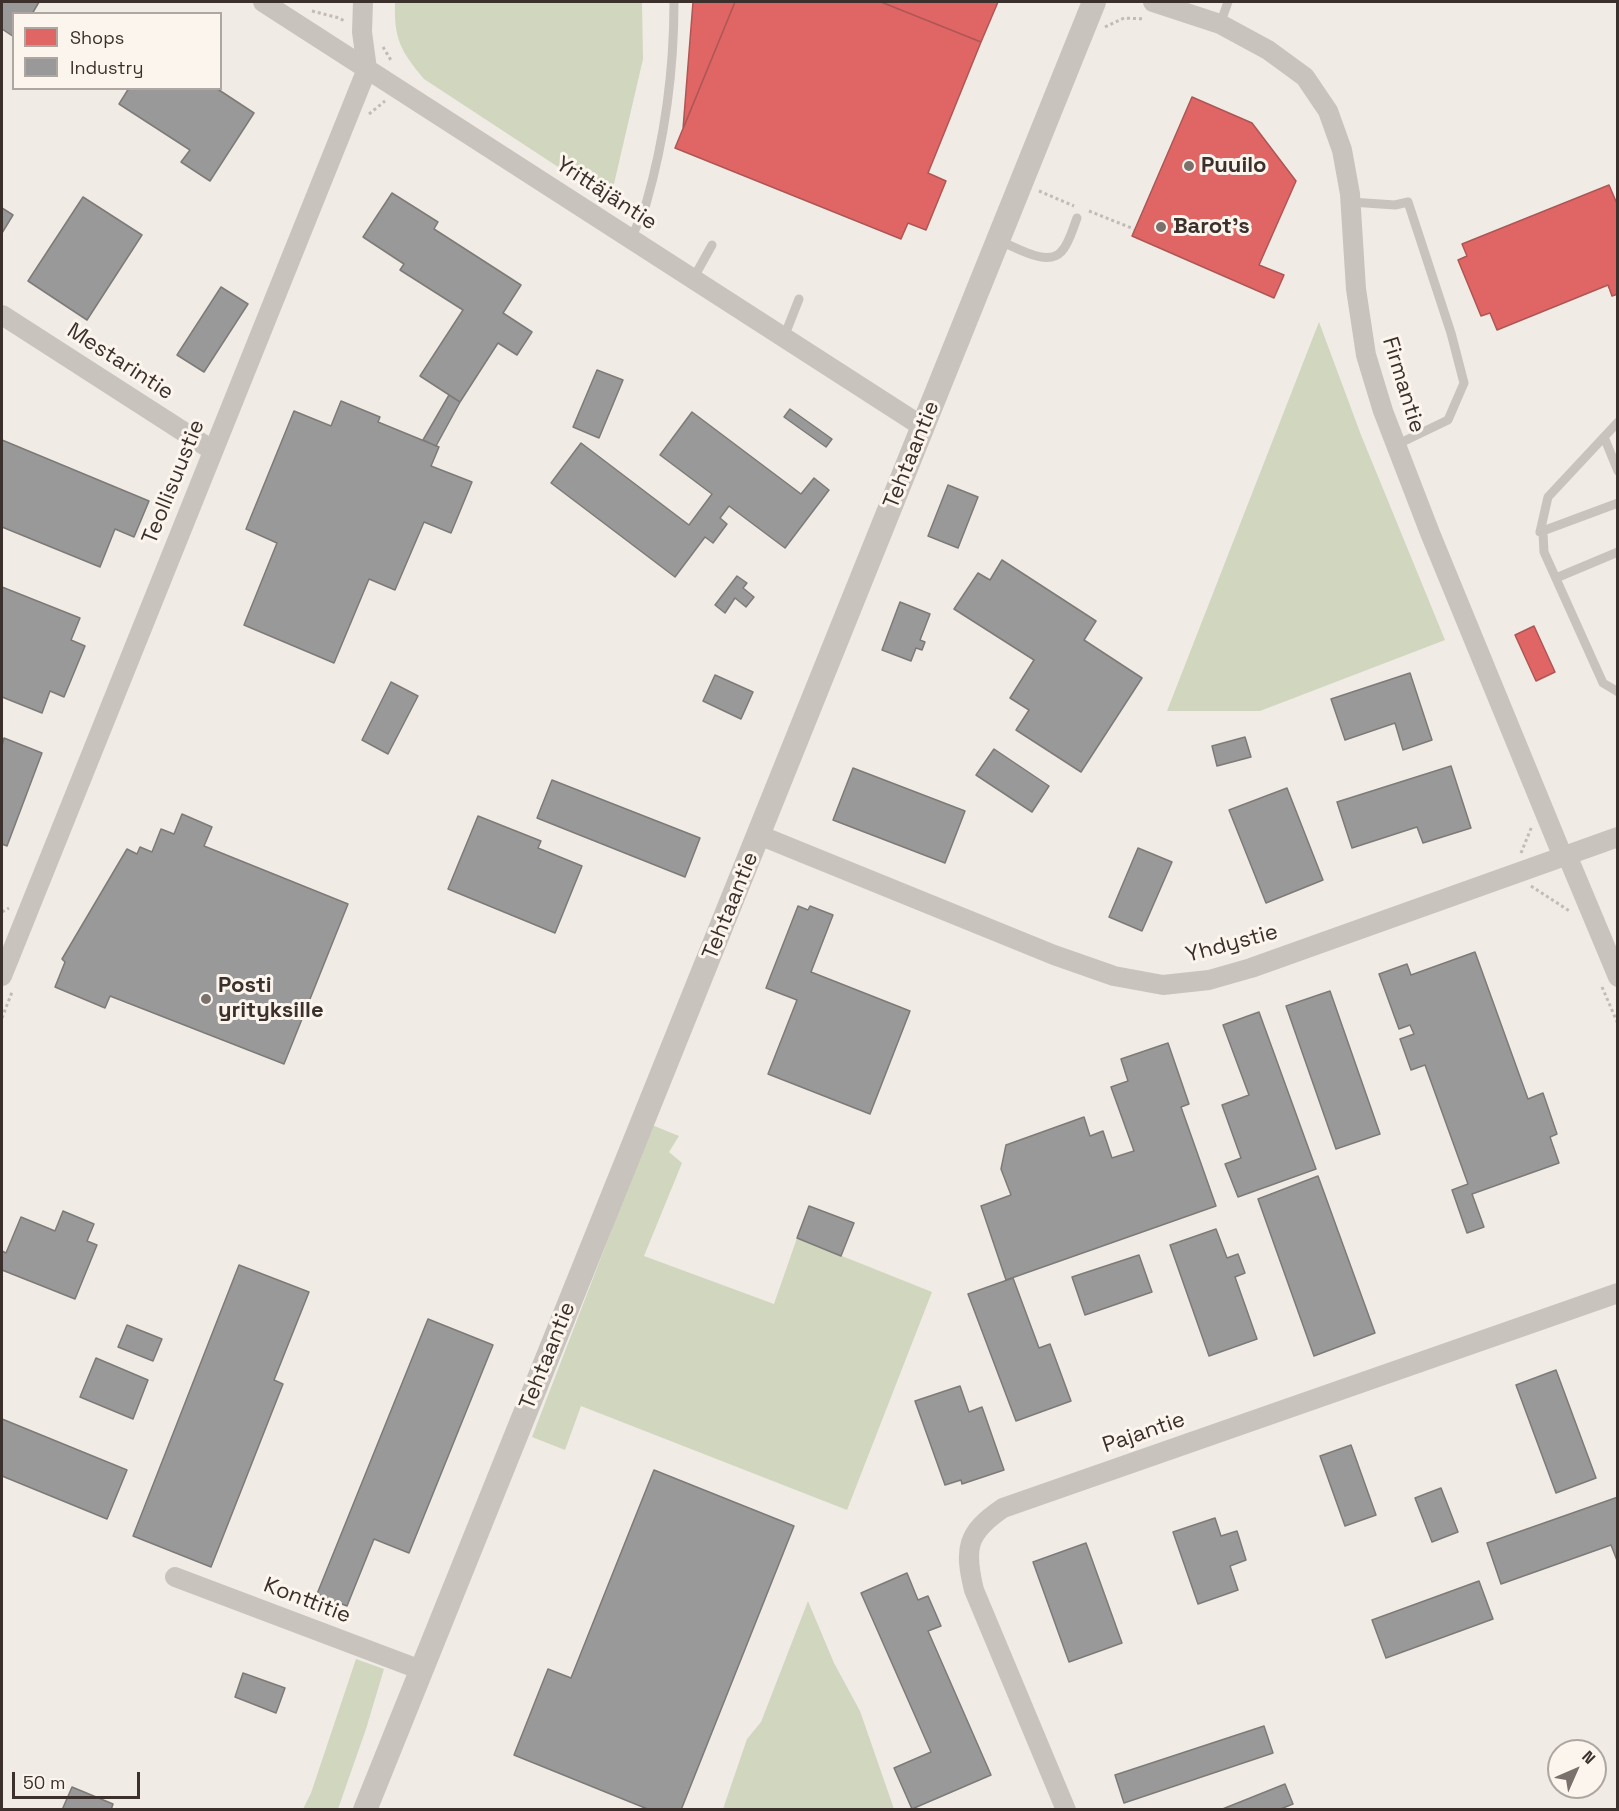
<!DOCTYPE html>
<html>
<head>
<meta charset="utf-8">
<style>
  body { margin:0 }
  #map { position:relative; width:1619px; height:1811px; overflow:hidden; background:#f0ebe5; font-family:"Space Grotesk",sans-serif }
  canvas { display:block }
  .frame { position:absolute; inset:0; border:3px solid #3b302b; pointer-events:none }
  .legend { position:absolute; left:12px; top:12px; width:210px; height:78px; box-sizing:border-box; background:#fbf5ee; border:2px solid #aea6a0; margin:0; padding:8px 10px; list-style:none; font-size:18px; color:#3b302b }
  .legend li { display:flex; align-items:center; gap:12px; height:30px }
  .legend b { width:30px; border:2px solid #aea6a0 }
  .north { position:absolute; left:1547px; top:1739px; width:60px; height:60px; box-sizing:border-box; background:#fbf5ee; border:2px solid #aea6a0; border-radius:50%; rotate:45deg; font-size:16px; font-weight:700; line-height:24px; text-align:center; color:#3b302b }
  .north::after { content:''; display:block; margin:auto; width:21px; height:27px; background:#7a716c; clip-path:polygon(50% 0,100% 100%,50% 72%,0 100%) }
  .scale { position:absolute; left:12px; top:1772px; width:128px; height:27px; box-sizing:border-box; border:3px solid #3b302b; border-top:0; padding-left:8px; font-size:18px; line-height:21px; white-space:nowrap; color:#3b302b; -webkit-text-stroke:4px #fbf5ee; paint-order:stroke }
</style>
</head>
<body>
<div id="map">
<canvas width="1619" height="1811"></canvas>
<div class="frame"></div>
<ul class="legend">
<li><b style="height:16px;background:#e06666"></b>Shops</li>
<li><b style="height:16px;background:#999"></b>Industry</li>
</ul>
<div class="north">N</div>
<div class="scale">50 m</div>
</div>
<script>
const context = document.querySelector('canvas').getContext('2d');
context.lineJoin = 'round';
function fillPath(path, color) { context.fillStyle = color; context.fill(path, 'evenodd'); }
function trace(path, color, width, dash) { context.strokeStyle = color; context.lineWidth = width; context.lineCap = dash ? 'butt' : 'round'; context.setLineDash(dash || []); context.stroke(path); }
function drawText(font, color, halo, rows, align = 'center') {
  context.font = font + ' "Space Grotesk",sans-serif'; context.lineWidth = 6; context.setLineDash([]); context.textBaseline = 'middle'; context.strokeStyle = halo; context.fillStyle = color; for (const [text, x, y, turn = 0] of rows) {
    context.save(); context.translate(x, y); context.rotate((+turn || 0) * Math.PI / 180); context.textAlign = isNaN(turn) ? turn : align; if (halo) context.strokeText(text, 0, 0); context.fillText(text, 0, 0); context.restore();
  }
}
fillPath(new Path2D(`
  M 395,2 L 642,2 L 643,59 L 610,201 L 424,79 C 400,50 394,39 395,2 Z
  M 1319,322 L 1361,435 L 1445,640 L 1260,711 L 1167,711 Z
  M 652,1125 L 679,1136 L 669,1152 L 682,1163 L 644,1256 L 774,1304 L 797,1238 L 932,1292 L 847,1510 L 581,1406 L 565,1450 L 532,1437 Z
  M 808,1601 L 834,1663 L 860,1711 L 894,1809 L 723,1809 L 747,1739 L 761,1722 Z
  M 356,1659 L 384,1669 L 366,1729 L 338,1809 L 303,1809 L 311,1793 Z`), '#d1d6bf');
const shops = new Path2D(`
  M 693,2 L 735,2 L 683,129 Z
  M 735,2 L 881,2 L 981,42 L 928,173 L 946,181 L 926,230 L 908,223 L 901,239 L 675,148 Z
  M 881,2 L 998,2 L 981,42 Z
  M 1192,97 L 1252,123 L 1296,181 L 1259,265 L 1284,275 L 1274,298 L 1132,236 Z
  M 1609,185 L 1618,206 L 1618,294 L 1612,296 L 1608,285 L 1497,330 L 1490,313 L 1481,316 L 1458,260 L 1467,256 L 1462,244 Z
  M 1534,626 L 1555,672 L 1536,681 L 1515,635 Z`);
fillPath(shops, '#e06666');
trace(shops, '#ae5654', 1.5);
const industry = new Path2D(`
  M 2,2 L 39,2 L 32,14 L 14,14 L 14,37 L 2,29 Z
  M 129,88 L 216,88 L 254,113 L 210,181 L 181,162 L 190,150 L 119,104 Z
  M 392,193 L 438,222 L 434,229 L 521,285 L 503,313 L 532,332 L 517,355 L 498,343 L 460,402 L 420,376 L 463,310 L 400,270 L 404,264 L 363,237 Z
  M 83,197 L 142,235 L 87,320 L 28,281 Z
  M 2,208 L 13,215 L 2,233 Z
  M 221,287 L 248,304 L 204,372 L 177,355 Z
  M 597,370 L 623,380 L 599,438 L 573,427 Z
  M 449,395 L 460,402 L 436,446 L 423,440 Z
  M 341,401 L 380,417 L 378,422 L 439,447 L 431,466 L 472,482 L 451,533 L 424,522 L 395,590 L 369,579 L 334,663 L 244,625 L 277,543 L 246,529 L 294,411 L 331,426 Z
  M 790,409 L 832,439 L 826,447 L 784,417 Z
  M 692,412 L 801,494 L 814,478 L 829,490 L 785,548 L 729,506 L 720,518 L 727,524 L 713,543 L 705,537 L 675,577 L 551,483 L 581,443 L 689,525 L 712,494 L 660,455 Z
  M 2,440 L 149,501 L 134,537 L 115,529 L 100,567 L 2,527 Z
  M 948,485 L 978,497 L 958,548 L 928,536 Z
  M 1002,560 L 1096,621 L 1084,640 L 1142,678 L 1081,772 L 1016,730 L 1029,710 L 1010,698 L 1034,660 L 954,609 L 978,573 L 990,580 Z
  M 737,576 L 747,583 L 743,588 L 754,597 L 746,607 L 735,598 L 725,613 L 715,605 Z
  M 2,587 L 80,618 L 71,640 L 85,646 L 64,697 L 50,691 L 42,713 L 2,697 Z
  M 900,602 L 930,614 L 920,640 L 925,642 L 922,650 L 916,648 L 911,661 L 882,650 Z
  M 1410,673 L 1432,740 L 1403,750 L 1395,723 L 1345,740 L 1331,699 Z
  M 715,675 L 753,692 L 741,719 L 703,701 Z
  M 391,682 L 418,696 L 388,754 L 362,740 Z
  M 1245,737 L 1251,757 L 1217,766 L 1212,746 Z
  M 4,738 L 42,753 L 7,846 L 2,844 L 2,746 Z
  M 994,749 L 1049,786 L 1032,812 L 976,775 Z
  M 1451,766 L 1471,828 L 1423,843 L 1417,827 L 1352,848 L 1337,802 Z
  M 853,768 L 965,811 L 945,863 L 833,820 Z
  M 552,780 L 700,838 L 685,877 L 537,818 Z
  M 1287,788 L 1323,880 L 1266,903 L 1229,810 Z
  M 182,814 L 212,827 L 204,846 L 348,904 L 284,1064 L 110,996 L 105,1008 L 55,987 L 65,962 L 62,959 L 127,849 L 137,854 L 140,847 L 152,852 L 161,829 L 174,834 Z
  M 478,816 L 541,841 L 538,848 L 582,866 L 555,933 L 448,889 Z
  M 1138,848 L 1172,862 L 1142,931 L 1109,917 Z
  M 798,906 L 808,910 L 810,906 L 833,915 L 811,972 L 910,1011 L 870,1114 L 768,1074 L 797,1000 L 766,988 Z
  M 1475,952 L 1528,1099 L 1543,1093 L 1557,1134 L 1550,1137 L 1559,1163 L 1472,1194 L 1484,1227 L 1467,1233 L 1452,1190 L 1468,1184 L 1425,1065 L 1411,1070 L 1400,1039 L 1414,1034 L 1410,1025 L 1399,1029 L 1379,974 L 1407,964 L 1411,975 Z
  M 1330,991 L 1380,1134 L 1336,1149 L 1286,1006 Z
  M 1259,1012 L 1316,1169 L 1238,1197 L 1225,1164 L 1241,1158 L 1222,1105 L 1249,1095 L 1223,1025 Z
  M 1168,1043 L 1189,1104 L 1181,1107 L 1216,1206 L 1006,1280 L 981,1206 L 1011,1195 L 1001,1169 L 1006,1145 L 1084,1117 L 1090,1136 L 1103,1131 L 1112,1158 L 1134,1151 L 1111,1087 L 1128,1081 L 1121,1059 Z
  M 1318,1176 L 1375,1333 L 1314,1356 L 1258,1199 Z
  M 809,1206 L 854,1223 L 841,1256 L 797,1238 Z
  M 63,1211 L 94,1224 L 87,1241 L 97,1245 L 75,1299 L 2,1270 L 2,1251 L 6,1253 L 21,1217 L 55,1231 Z
  M 1216,1229 L 1227,1258 L 1238,1254 L 1245,1273 L 1235,1277 L 1257,1339 L 1209,1356 L 1170,1245 Z
  M 1139,1255 L 1152,1292 L 1085,1315 L 1072,1277 Z
  M 239,1265 L 309,1292 L 274,1380 L 283,1384 L 211,1567 L 133,1536 Z
  M 1013,1278 L 1039,1348 L 1050,1344 L 1071,1401 L 1016,1421 L 968,1294 Z
  M 428,1319 L 493,1345 L 409,1553 L 374,1539 L 347,1606 L 317,1594 Z
  M 127,1325 L 162,1339 L 153,1361 L 118,1347 Z
  M 96,1358 L 148,1380 L 133,1419 L 80,1397 Z
  M 1556,1370 L 1596,1478 L 1556,1493 L 1516,1385 Z
  M 960,1386 L 969,1412 L 982,1407 L 1004,1470 L 962,1484 L 961,1480 L 945,1485 L 915,1401 Z
  M 2,1419 L 127,1470 L 107,1519 L 2,1476 Z
  M 1351,1445 L 1376,1515 L 1345,1526 L 1320,1456 Z
  M 654,1470 L 794,1526 L 681,1810 L 650,1810 L 514,1755 L 548,1669 L 571,1678 Z
  M 1441,1488 L 1458,1532 L 1432,1542 L 1415,1498 Z
  M 1618,1497 L 1618,1563 L 1611,1545 L 1501,1584 L 1487,1543 Z
  M 1215,1518 L 1221,1536 L 1237,1531 L 1246,1560 L 1230,1566 L 1238,1590 L 1198,1604 L 1173,1532 Z
  M 1086,1543 L 1122,1643 L 1069,1662 L 1033,1562 Z
  M 907,1573 L 918,1600 L 928,1596 L 941,1626 L 928,1631 L 991,1775 L 912,1809 L 894,1768 L 931,1752 L 861,1593 Z
  M 1479,1581 L 1493,1619 L 1386,1658 L 1372,1620 Z
  M 243,1673 L 285,1688 L 276,1713 L 235,1697 Z
  M 1264,1726 L 1273,1753 L 1124,1803 L 1115,1775 Z
  M 1285,1784 L 1293,1804 L 1278,1810 L 1220,1810 Z
  M 72,1787 L 113,1804 L 111,1810 L 62,1810 Z`);
fillPath(industry, '#999');
trace(industry, '#7d7a78', 1.5);
trace(new Path2D(`
  M 312,11 L 339,18 L 346,22
  M 1105,27 L 1124,18 L 1145,19
  M 383,47 L 392,62
  M 369,114 L 385,101
  M 1039,191 L 1074,206
  M 1089,211 L 1134,229
  M 1521,853 L 1532,826
  M 1531,886 L 1571,912
  M 2,912 L 9,908
  M 1602,987 L 1618,1024
  M 2,1018 L 12,992`), '#c2bbb6', 3, [3, 3]);
trace(new Path2D(`
  M 1220,24 L 1228,2
  M 1351,202 L 1395,205 L 1408,202 L 1451,333 L 1464,383 L 1448,420 L 1396,445
  M 631,239 C 636,227 642,216 646,204 C 665,138 674,70 674,2
  M 1000,241 C 1016,247 1047,267 1061,252 C 1069,244 1073,228 1077,218
  M 693,279 L 712,245
  M 784,337 L 799,299
  M 1618,422 L 1548,497 L 1540,532 L 1543,533 L 1544,552 L 1603,683 L 1618,692
  M 1604,437 L 1618,471
  M 1540,532 L 1618,503
  M 1556,578 L 1618,552`), '#c9c3be', 9);
trace(new Path2D(`
  M 263,2 L 923,427
  M 1153,2 L 1220,24 L 1268,50 L 1305,77 L 1328,111 L 1342,150 L 1350,194 L 1356,289 L 1366,355 L 1383,411 L 1430,533 L 1563,857
  M 2,315 L 212,450
  M 759,835 L 1054,955 L 1114,976 L 1163,985 L 1209,980 L 1251,968 L 1618,837
  M 1567,855 L 1618,977
  M 2,976 L 367,69 L 362,32 L 363,2
  M 175,1577 L 421,1670
  M 1066,1810 L 974,1590 C 964,1549 966,1533 1003,1508 L 1618,1293`), '#c9c3be', 20);
trace(new Path2D(`
  M 365,1810 L 1094,2`), '#c9c3be', 24);
for (const [x, y, r, color] of [
  [1189,166,6,"#7a716c"],
  [1161,227,6,"#7a716c"],
  [206,999,6,"#7a716c"]
]) { const dot = new Path2D(); dot.arc(x, y, r, 0, 2 * Math.PI); context.fillStyle = color; context.fill(dot); trace(dot, '#fbf5ee', 2); }
drawText('bold 22px', '#3b302b', '#fbf5ee', [
  ["Puuilo",1201,166],
  ["Barot's",1173,227],
  ["Posti",218,986],
  ["yrityksille",218,1011]
], 'left');
drawText('22px', '#3b302b', '#fbf5ee', [
  ["Yrittäjäntie",606,194,33],
  ["Mestarintie",120,362,33],
  ["Firmantie",1403,385,73],
  ["Tehtaantie",912,455,-68],
  ["Teollisuustie",174,482,-68],
  ["Tehtaantie",731,906,-68],
  ["Yhdystie",1232,944,-15],
  ["Tehtaantie",548,1356,-68],
  ["Pajantie",1144,1433,-19],
  ["Konttitie",307,1601,21]
]);
</script>
</body>
</html>
